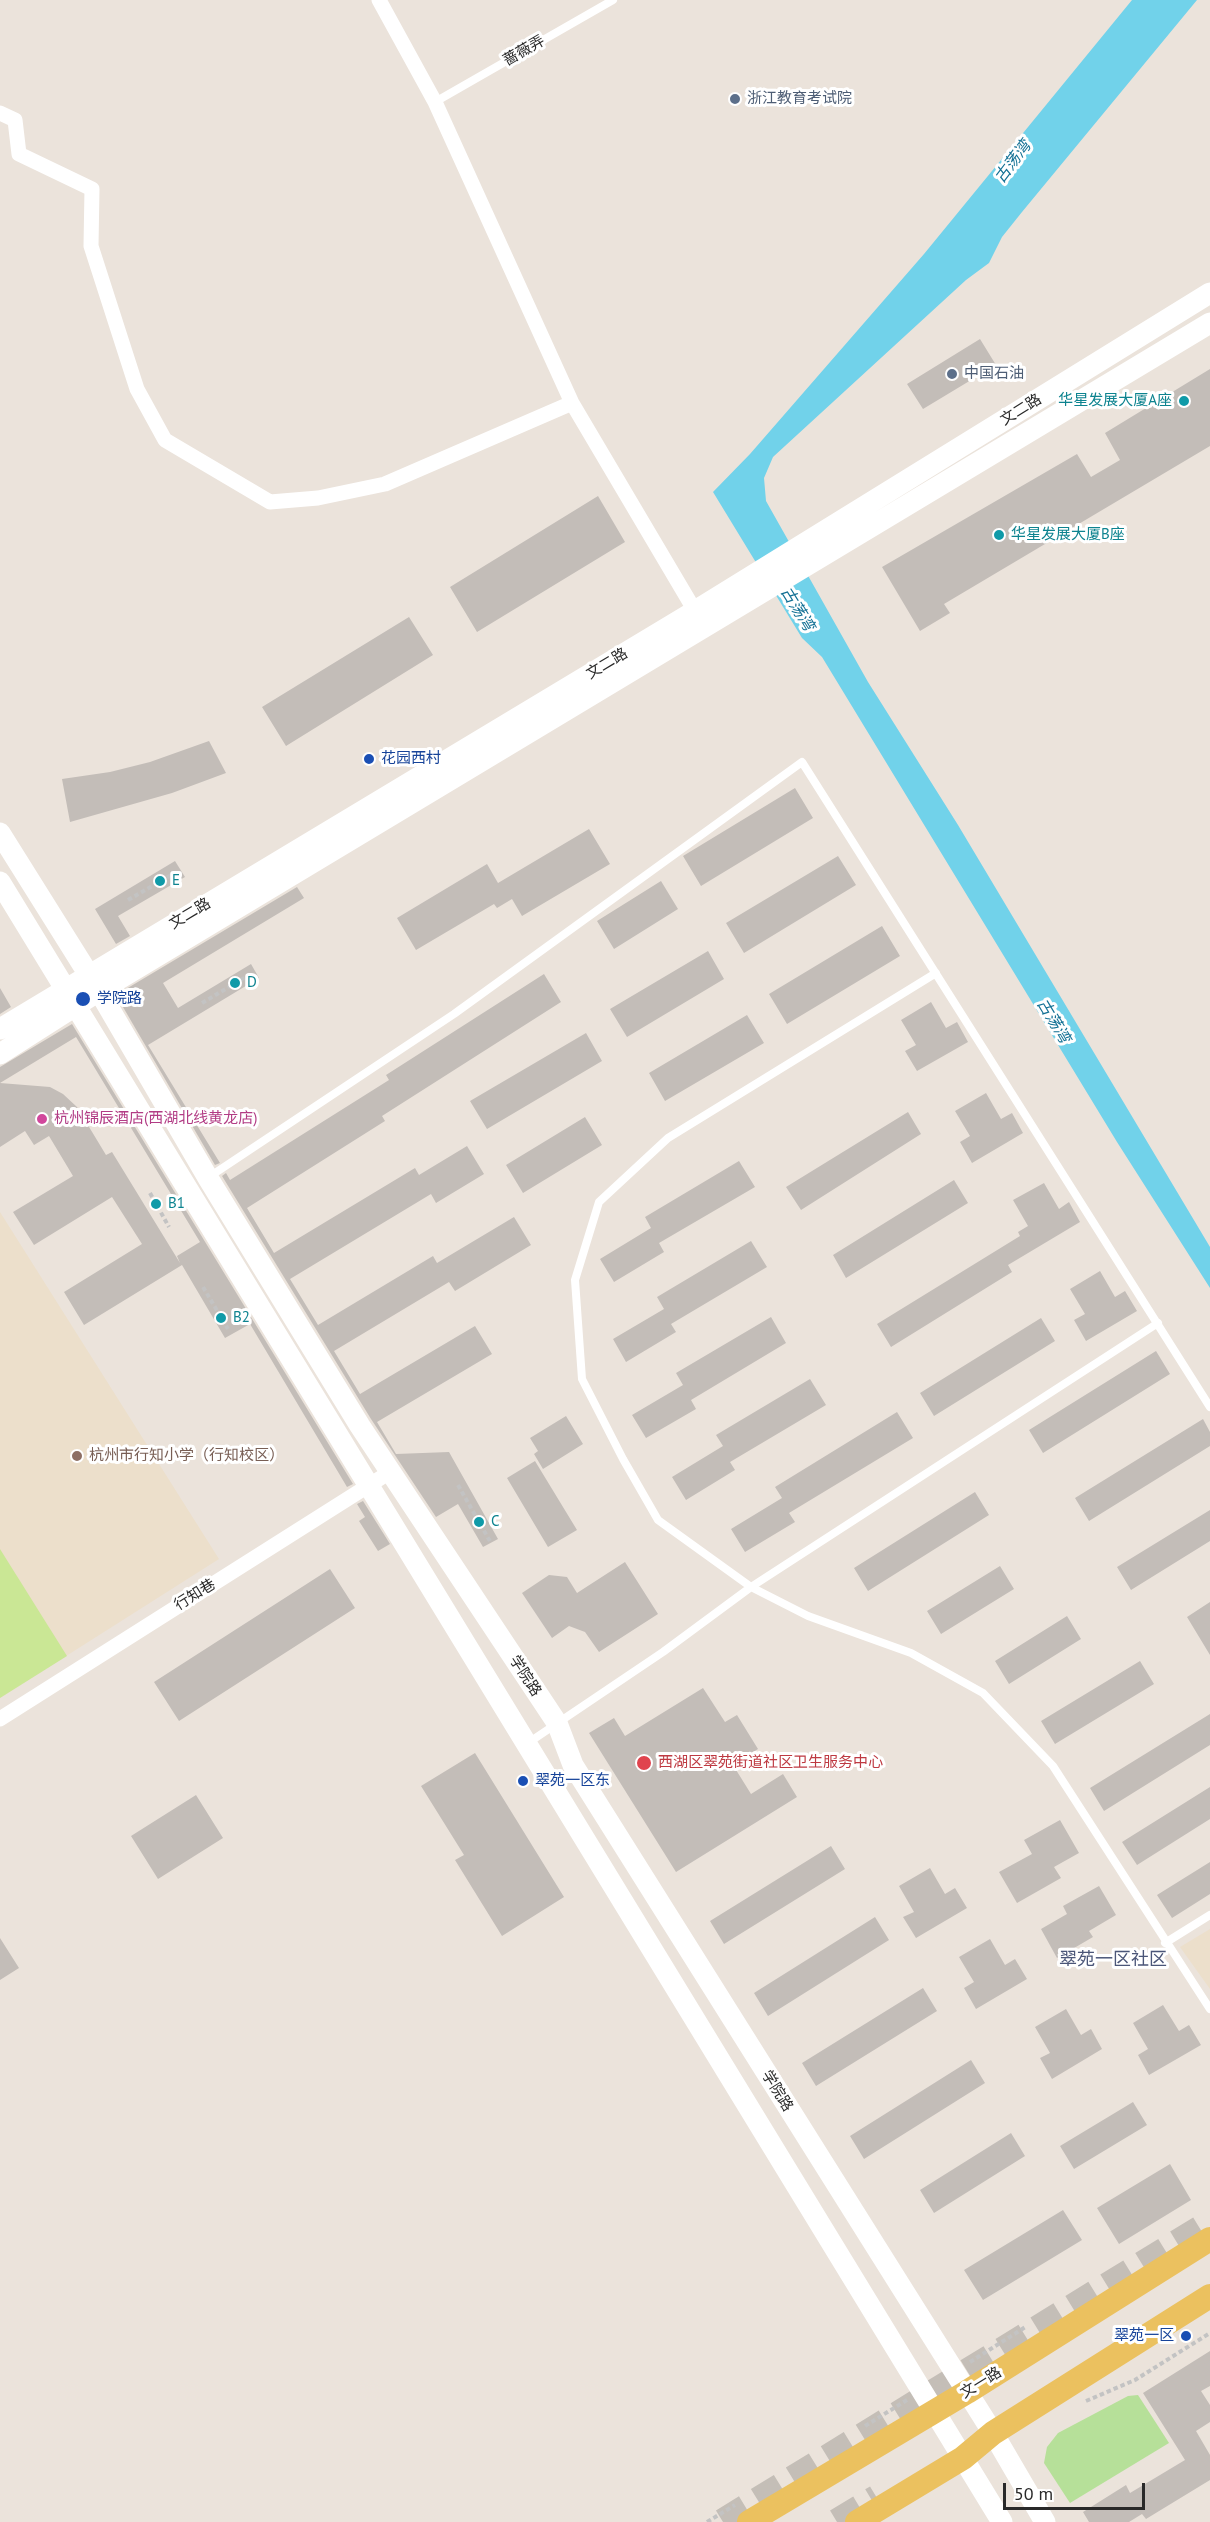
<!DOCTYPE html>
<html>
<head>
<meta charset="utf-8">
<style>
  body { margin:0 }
  #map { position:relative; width:1210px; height:2522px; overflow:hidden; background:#ebe3db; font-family:"PT Sans",sans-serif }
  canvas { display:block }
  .scale { position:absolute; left:1003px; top:2483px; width:142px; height:27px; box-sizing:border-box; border:3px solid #292929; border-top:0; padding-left:8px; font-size:18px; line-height:21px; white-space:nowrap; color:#292929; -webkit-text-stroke:4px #fff; paint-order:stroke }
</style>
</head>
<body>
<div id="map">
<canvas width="1210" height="2522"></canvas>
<div class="scale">50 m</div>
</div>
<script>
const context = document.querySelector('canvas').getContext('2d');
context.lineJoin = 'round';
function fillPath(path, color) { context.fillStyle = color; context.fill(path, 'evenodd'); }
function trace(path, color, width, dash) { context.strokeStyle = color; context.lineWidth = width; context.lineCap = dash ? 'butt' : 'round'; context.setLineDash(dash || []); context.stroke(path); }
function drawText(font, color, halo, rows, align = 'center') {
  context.font = font + ' "PT Sans","Noto Sans SC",sans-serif'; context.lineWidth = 6; context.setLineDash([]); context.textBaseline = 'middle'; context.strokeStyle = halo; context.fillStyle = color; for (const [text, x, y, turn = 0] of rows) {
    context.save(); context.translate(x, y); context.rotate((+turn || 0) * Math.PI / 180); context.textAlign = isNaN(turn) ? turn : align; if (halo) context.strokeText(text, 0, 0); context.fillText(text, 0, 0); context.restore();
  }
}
fillPath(new Path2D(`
  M 0,1212 L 219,1559 L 0,1698 Z
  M 1210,1929 L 1210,1989 L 1180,1947 Z`), '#ecdfcb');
fillPath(new Path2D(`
  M 1138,2395 L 1169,2443 L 1070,2503 L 1044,2463 L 1047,2447 L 1058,2433 L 1128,2396 Z`), '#b6e099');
fillPath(new Path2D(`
  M 0,1549 L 67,1656 L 0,1698 Z`), '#cae795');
fillPath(new Path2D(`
  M 1132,0 L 1197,0 L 1022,212 L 1002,237 L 989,263 L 966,280 L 773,457 L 764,478 L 766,501 L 868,682 L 958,825 L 1210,1247 L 1210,1288 L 1117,1142 L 822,657 L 802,638 L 713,492 L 750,454 L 924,254 Z`), '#71d2ea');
fillPath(new Path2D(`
  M 980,339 L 996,365 L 923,409 L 907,384 Z
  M 1210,369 L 1210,446 L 944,604 L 950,613 L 920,631 L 882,567 L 1077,454 L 1091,477 L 1120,460 L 1105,433 Z
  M 598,496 L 625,542 L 477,632 L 450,587 Z
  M 409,617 L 433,655 L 286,746 L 262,707 Z
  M 209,741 L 226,773 L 172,793 L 70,822 L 62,779 L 110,772 L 150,762 Z
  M 795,788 L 813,818 L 701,886 L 683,856 Z
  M 589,829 L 610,864 L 522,916 L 512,899 L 497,908 L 494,904 L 416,950 L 397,918 L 487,864 L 498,883 Z
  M 838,856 L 856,885 L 744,953 L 726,923 Z
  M 175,861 L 185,877 L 118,916 L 130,936 L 116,944 L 95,909 Z
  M 661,881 L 678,909 L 614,949 L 597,921 Z
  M 297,887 L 304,898 L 163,983 L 178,1008 L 251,964 L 259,978 L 148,1045 L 220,1163 L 215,1165 L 116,995 Z
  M 882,926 L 900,956 L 787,1024 L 769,994 Z
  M 708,951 L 724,979 L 627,1037 L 610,1009 Z
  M 544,974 L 561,1002 L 382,1116 L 385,1121 L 247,1208 L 274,1253 L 415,1168 L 419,1175 L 467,1146 L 484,1174 L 436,1203 L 431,1194 L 290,1279 L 318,1325 L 433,1256 L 437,1263 L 514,1217 L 531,1245 L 455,1291 L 449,1282 L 334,1351 L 360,1394 L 475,1326 L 492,1354 L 377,1422 L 396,1454 L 449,1452 L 498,1539 L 483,1547 L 458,1504 L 436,1517 L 371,1419 L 222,1176 L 226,1173 L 230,1180 L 389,1080 L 386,1075 Z
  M 0,988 L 11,1007 L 0,1014 Z
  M 931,1002 L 946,1028 L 957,1022 L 968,1042 L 917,1071 L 905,1051 L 916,1045 L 901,1020 Z
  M 747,1015 L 764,1043 L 665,1101 L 649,1073 Z
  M 72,1024 L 353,1484 L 347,1487 L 250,1324 L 225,1338 L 182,1265 L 84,1325 L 64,1292 L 142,1244 L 112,1197 L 34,1245 L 13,1212 L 73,1176 L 49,1136 L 34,1145 L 25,1131 L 0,1147 L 0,1067 ZM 76,1037 L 200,1242 L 177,1256 L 180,1263 L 112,1152 L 106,1155 L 77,1107 L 63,1094 L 50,1087 L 0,1083 Z
  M 586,1033 L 602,1061 L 487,1129 L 470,1101 Z
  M 986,1093 L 1001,1119 L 1012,1113 L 1023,1133 L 972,1163 L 960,1142 L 970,1136 L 955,1111 Z
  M 908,1112 L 921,1134 L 801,1210 L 786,1187 Z
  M 585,1117 L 602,1145 L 523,1193 L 506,1165 Z
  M 739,1161 L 755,1187 L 659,1243 L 664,1252 L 614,1282 L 600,1259 L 651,1228 L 645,1217 Z
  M 954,1180 L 968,1203 L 846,1278 L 833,1255 Z
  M 1044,1183 L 1059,1209 L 1069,1202 L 1080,1222 L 1008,1265 L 1012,1272 L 891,1347 L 877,1324 L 1020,1236 L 1018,1232 L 1028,1226 L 1013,1200 Z
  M 751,1241 L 767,1267 L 671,1324 L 676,1332 L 626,1362 L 613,1339 L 664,1309 L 657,1297 Z
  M 1100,1271 L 1115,1297 L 1125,1291 L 1137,1311 L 1086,1341 L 1074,1320 L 1085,1314 L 1070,1289 Z
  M 771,1317 L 786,1343 L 691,1400 L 696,1409 L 646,1438 L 632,1415 L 683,1385 L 676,1373 Z
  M 1041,1318 L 1055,1341 L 934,1416 L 920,1393 Z
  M 1156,1351 L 1170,1374 L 1043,1453 L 1029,1430 Z
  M 810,1379 L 826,1405 L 730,1462 L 735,1470 L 686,1500 L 672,1477 L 723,1446 L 716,1435 Z
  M 897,1412 L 913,1438 L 789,1513 L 795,1522 L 745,1552 L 731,1529 L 782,1498 L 775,1487 Z
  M 566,1416 L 583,1444 L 543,1469 L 534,1454 L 538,1451 L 530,1438 Z
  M 1203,1419 L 1210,1432 L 1210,1446 L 1089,1521 L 1075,1498 Z
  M 535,1461 L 577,1530 L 548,1547 L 507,1478 Z
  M 975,1492 L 989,1515 L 868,1591 L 854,1568 Z
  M 363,1501 L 390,1544 L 378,1551 L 359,1521 L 365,1517 L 357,1504 Z
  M 1210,1510 L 1210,1541 L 1131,1590 L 1117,1567 Z
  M 625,1562 L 658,1614 L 599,1652 L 585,1632 L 569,1626 L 552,1638 L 522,1593 L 549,1575 L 567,1577 L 577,1593 Z
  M 1000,1566 L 1014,1589 L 941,1634 L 927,1611 Z
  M 330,1569 L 355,1608 L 179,1721 L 154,1682 Z
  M 1210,1602 L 1210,1655 L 1187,1617 Z
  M 1067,1616 L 1081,1639 L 1009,1684 L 995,1661 Z
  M 1140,1661 L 1154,1684 L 1055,1744 L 1041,1721 Z
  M 703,1688 L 725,1722 L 737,1715 L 758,1749 L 733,1765 L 751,1794 L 783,1774 L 797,1797 L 676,1872 L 589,1733 L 614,1718 L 625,1736 Z
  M 1210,1714 L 1210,1745 L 1104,1811 L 1090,1788 Z
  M 475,1753 L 564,1897 L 502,1936 L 455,1860 L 464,1855 L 421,1786 Z
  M 1210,1787 L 1210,1819 L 1137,1865 L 1122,1842 Z
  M 196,1795 L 223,1838 L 158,1879 L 131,1836 Z
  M 1060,1820 L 1079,1853 L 1054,1867 L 1061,1878 L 1017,1903 L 999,1872 L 1032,1854 L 1024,1840 Z
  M 831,1846 L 845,1869 L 724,1944 L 710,1921 Z
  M 1210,1862 L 1210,1894 L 1172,1918 L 1157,1895 Z
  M 930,1868 L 945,1894 L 955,1888 L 967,1908 L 916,1938 L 903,1917 L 914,1912 L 899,1886 Z
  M 1099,1886 L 1116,1915 L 1089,1931 L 1093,1937 L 1057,1958 L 1041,1929 L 1067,1914 L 1063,1906 Z
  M 875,1917 L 889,1940 L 768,2016 L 754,1993 Z
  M 0,1938 L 19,1968 L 0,1980 Z
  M 990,1939 L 1005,1965 L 1015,1959 L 1027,1979 L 976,2009 L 964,1988 L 974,1982 L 959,1957 Z
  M 923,1988 L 937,2011 L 816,2086 L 802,2063 Z
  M 1163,2005 L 1179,2031 L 1189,2025 L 1201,2045 L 1149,2075 L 1138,2055 L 1148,2049 L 1133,2023 Z
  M 1066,2009 L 1081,2035 L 1091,2029 L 1102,2049 L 1052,2079 L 1040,2058 L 1050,2053 L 1035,2027 Z
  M 971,2060 L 985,2083 L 864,2159 L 850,2136 Z
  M 1133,2102 L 1147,2125 L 1074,2169 L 1060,2146 Z
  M 1011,2133 L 1025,2156 L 934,2213 L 920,2190 Z
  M 1170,2164 L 1191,2200 L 1119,2244 L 1097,2208 Z
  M 1063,2210 L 1082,2240 L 983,2300 L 964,2270 Z
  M 1210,2351 L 1210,2386 L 1201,2391 L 1210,2405 L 1210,2422 L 1196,2431 L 1210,2455 L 1210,2480 L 1146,2519 L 1142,2514 L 1129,2522 L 1089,2522 L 1083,2512 L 1126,2485 L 1130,2493 L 1185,2460 L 1143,2393 Z`), '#c3bdb8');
trace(new Path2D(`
  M 723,2522 L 1210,2223
  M 837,2522 L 877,2498`), '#c4beb7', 27, [27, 14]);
trace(new Path2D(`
  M 128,900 L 175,873
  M 202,1003 L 249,975
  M 150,1193 L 169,1227
  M 203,1287 L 228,1329
  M 458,1485 L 491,1543
  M 970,2362 L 1027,2326
  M 1086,2401 L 1135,2380 L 1210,2333
  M 865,2426 L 907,2400
  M 707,2522 L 735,2505`), '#c3c3c3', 4, [4.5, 3]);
trace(new Path2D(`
  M 435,102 L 613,0
  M 936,973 L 668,1138 L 599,1202 L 575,1280 L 582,1379 L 623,1459 L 658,1520 L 751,1587 L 808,1616 L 911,1653 L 983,1693 L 1053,1766 L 1210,2009
  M 209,1177 L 454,1014 L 802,762 L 1210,1407
  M 528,1743 L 663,1652 L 751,1587 L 1158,1323
  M 1165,1943 L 1210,1915`), '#fff', 8);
trace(new Path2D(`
  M 379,0 L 435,102 L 572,403 L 695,611
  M 0,113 L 15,120 L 19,154 L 92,189 L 91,246 L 137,389 L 165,440 L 270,502 L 318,498 L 385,484 L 572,403
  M 0,1719 L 390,1472`), '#fff', 15);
trace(new Path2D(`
  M 0,833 L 99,991 L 208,1178 L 360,1426 L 557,1723 L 573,1765 L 993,2433 L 1045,2522
  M 0,882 L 1002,2522
  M 0,1029 L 695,611 L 1210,293
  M 0,1054 L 99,991 L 1210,323`), '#fff', 21);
trace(new Path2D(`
  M 749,2522 L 967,2392 L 1210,2239
  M 857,2522 L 963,2458 L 993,2433 L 1210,2296`), '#ebc15f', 24);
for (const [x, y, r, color] of [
  [735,99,6,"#5c6f8a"],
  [952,374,6,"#5c6f8a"],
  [1184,401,6,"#0f9aa8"],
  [999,535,6,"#0f9aa8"],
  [369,759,6,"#1a4fb4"],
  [160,881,6,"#0f9aa8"],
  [235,983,6,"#0f9aa8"],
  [83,999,8,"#1a4fb4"],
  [42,1119,6,"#d1479c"],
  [156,1204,6,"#0f9aa8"],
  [221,1318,6,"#0f9aa8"],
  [77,1456,6,"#8d6e63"],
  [479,1522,6,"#0f9aa8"],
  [644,1763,8,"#e0444e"],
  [523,1781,6,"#1a4fb4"],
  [1186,2336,6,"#1a4fb4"]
]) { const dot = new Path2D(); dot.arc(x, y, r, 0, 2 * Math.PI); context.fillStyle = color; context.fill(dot); trace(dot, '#fff', 2); }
drawText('15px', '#292929', '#fff', [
  ["蔷薇弄",524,51,-30],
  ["文二路",1021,410,-32],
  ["文二路",607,664,-31],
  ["文二路",190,914,-31],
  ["行知巷",195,1595,-32],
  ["学院路",525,1676,57],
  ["学院路",777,2091,58],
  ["文一路",981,2383,-32]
]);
drawText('15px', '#4e5e75', '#fff', [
  ["浙江教育考试院",747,99],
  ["中国石油",964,374]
], 'left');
drawText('15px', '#0d838f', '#fff', [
  ["华星发展大厦A座",1172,401,"right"],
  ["华星发展大厦B座",1011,535],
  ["E",172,881],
  ["D",247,983],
  ["B1",168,1204],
  ["B2",233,1318],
  ["C",491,1522]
], 'left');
drawText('15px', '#164399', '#fff', [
  ["花园西村",381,759],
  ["学院路",97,999],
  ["翠苑一区东",535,1781],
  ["翠苑一区",1174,2336,"right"]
], 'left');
drawText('15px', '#b23c85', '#fff', [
  ["杭州锦辰酒店(西湖北线黄龙店)",54,1119]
], 'left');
drawText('15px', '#785e54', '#fff', [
  ["杭州市行知小学（行知校区）",89,1456]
], 'left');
drawText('15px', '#be3a42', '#fff', [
  ["西湖区翠苑街道社区卫生服务中心",658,1763]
], 'left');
drawText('italic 16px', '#127094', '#fff', [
  ["古荡湾",1013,162,-53],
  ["古荡湾",797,609,58],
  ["古荡湾",1053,1021,59]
]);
drawText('18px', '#4b5678', '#fff', [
  ["翠苑一区社区",1113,1960]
]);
</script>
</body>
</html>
